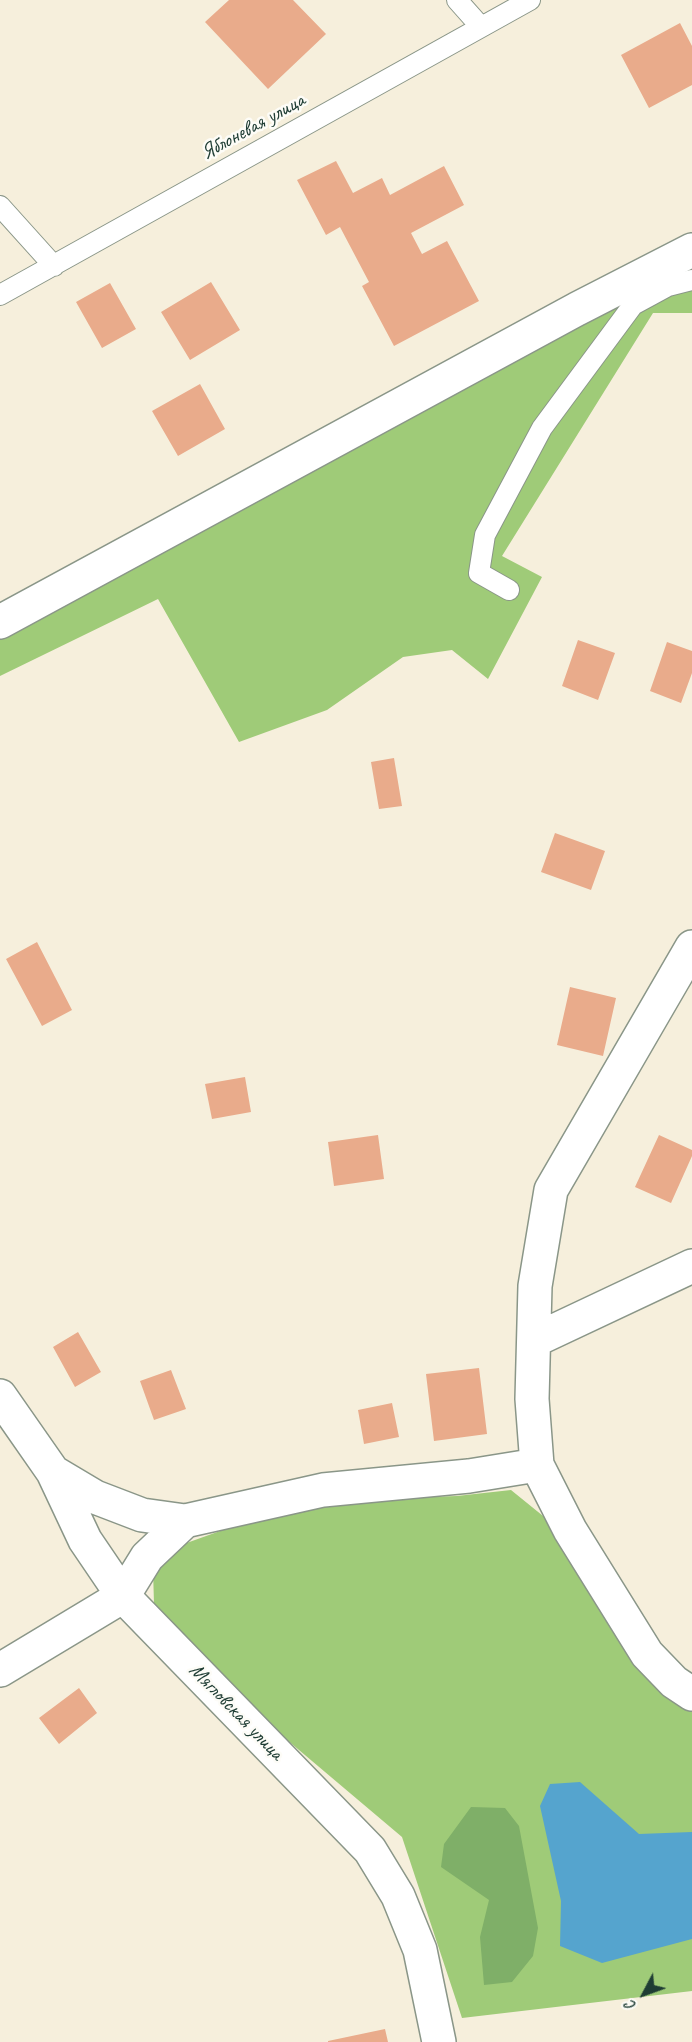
<!DOCTYPE html>
<html>
<head>
<meta charset="utf-8">
<style>
  body { margin:0 }
  #map { position:relative; width:692px; height:2042px; overflow:hidden; background:#f6efdc; font-family:Caveat,sans-serif }
  canvas { display:block }
  .north { position:absolute; left:614px; top:1964px; width:60px; height:60px; -webkit-text-stroke:4px #fdfcf7; paint-order:stroke; rotate:229deg; font-size:16px; font-weight:700; line-height:24px; text-align:center; color:#1f3d34 }
  .north::after { content:''; display:block; margin:auto; width:21px; height:27px; background:#1f3d34; clip-path:polygon(50% 0,100% 100%,50% 72%,0 100%) }
</style>
</head>
<body>
<div id="map">
<canvas width="692" height="2042"></canvas>
<div class="north">С</div>
</div>
<script>
const context = document.querySelector('canvas').getContext('2d');
context.lineJoin = 'round';
function fillPath(path, color) { context.fillStyle = color; context.fill(path, 'evenodd'); }
function trace(path, color, width, dash) { context.strokeStyle = color; context.lineWidth = width; context.lineCap = dash ? 'butt' : 'round'; context.setLineDash(dash || []); context.stroke(path); }
function drawText(font, color, halo, rows, align = 'center') {
  context.font = font + ' Caveat,sans-serif'; context.lineWidth = 5; context.setLineDash([]); context.textBaseline = 'middle'; context.strokeStyle = halo; context.fillStyle = color; for (const [text, x, y, turn = 0] of rows) {
    context.save(); context.translate(x, y); context.rotate((+turn || 0) * Math.PI / 180); context.textAlign = isNaN(turn) ? turn : align; if (halo) context.strokeText(text, 0, 0); context.fillText(text, 0, 0); context.restore();
  }
}
fillPath(new Path2D(`
  M 692,262 L 692,313 L 653,313 L 502,556 L 542,577 L 488,679 L 452,650 L 403,657 L 327,710 L 239,742 L 158,599 L 0,676 L 0,636 Z
  M 511,1490 L 548,1520 L 692,1710 L 692,1991 L 462,2018 L 402,1837 L 267,1723 L 154,1604 L 153,1569 L 181,1545 L 248,1521 L 338,1500 L 457,1496 Z`), '#9fcb78');
fillPath(new Path2D(`
  M 471,1807 L 505,1808 L 519,1826 L 538,1928 L 533,1956 L 512,1982 L 484,1985 L 480,1937 L 489,1900 L 441,1867 L 444,1844 Z`), '#7faf68');
fillPath(new Path2D(`
  M 580,1782 L 639,1834 L 692,1832 L 692,1939 L 602,1963 L 560,1946 L 561,1901 L 540,1806 L 550,1784 Z`), '#55a4ce');
fillPath(new Path2D(`
  M 229,0 L 293,0 L 326,34 L 268,89 L 205,22 Z
  M 680,23 L 692,46 L 692,85 L 649,108 L 621,55 Z
  M 336,161 L 353,193 L 382,178 L 390,195 L 444,166 L 464,205 L 411,233 L 422,254 L 447,241 L 479,301 L 394,346 L 362,286 L 369,282 L 340,227 L 326,235 L 297,180 Z
  M 211,282 L 240,330 L 190,360 L 161,312 Z
  M 110,283 L 136,329 L 102,348 L 76,302 Z
  M 200,384 L 225,429 L 178,456 L 152,411 Z
  M 578,640 L 615,653 L 598,700 L 562,686 Z
  M 667,642 L 692,651 L 692,673 L 681,703 L 650,691 Z
  M 394,758 L 402,806 L 379,809 L 371,762 Z
  M 555,833 L 605,851 L 591,890 L 541,872 Z
  M 37,942 L 72,1010 L 42,1026 L 6,959 Z
  M 570,987 L 616,998 L 603,1056 L 557,1045 Z
  M 245,1077 L 251,1112 L 212,1119 L 205,1084 Z
  M 378,1135 L 384,1179 L 334,1186 L 328,1142 Z
  M 659,1135 L 692,1150 L 692,1156 L 671,1203 L 635,1187 Z
  M 78,1332 L 101,1372 L 75,1387 L 53,1347 Z
  M 479,1368 L 487,1434 L 434,1441 L 426,1374 Z
  M 171,1370 L 186,1409 L 154,1420 L 140,1381 Z
  M 392,1403 L 399,1437 L 364,1444 L 358,1410 Z
  M 79,1688 L 97,1713 L 59,1744 L 39,1718 Z
  M 385,2029 L 388,2042 L 328,2042 L 328,2041 Z`), '#e9ab8b');
const lane = new Path2D(`
  M 457,0 L 481,27
  M 0,206 L 54,266
  M 0,295 L 530,0
  M 509,590 L 479,573 L 485,535 L 542,428 L 633,305 L 668,286 L 692,280`);
const street = new Path2D(`
  M 0,622 L 577,309 L 692,250
  M 692,947 L 551,1190 L 535,1286 L 532,1399 L 537,1465 L 570,1530 L 647,1654 L 674,1682 L 692,1694
  M 535,1340 L 692,1266
  M 0,1396 L 53,1472 L 85,1540 L 123,1596 L 370,1850 L 398,1896 L 420,1950 L 439,2042
  M 53,1472 L 95,1497 L 142,1515 L 185,1521
  M 0,1670 L 123,1596 L 147,1557 L 185,1521 L 323,1490 L 469,1476 L 537,1465`);
trace(lane, '#8a9688', 22);
trace(street, '#8a9688', 36);
trace(lane, '#fff', 20);
trace(street, '#fff', 33);
drawText('21px', '#1f3d34', '#fdfcf7', [
  ["Яблоневая улица",253,127,-29],
  ["Мягловская улица",236,1712,46]
]);
</script>
</body>
</html>
